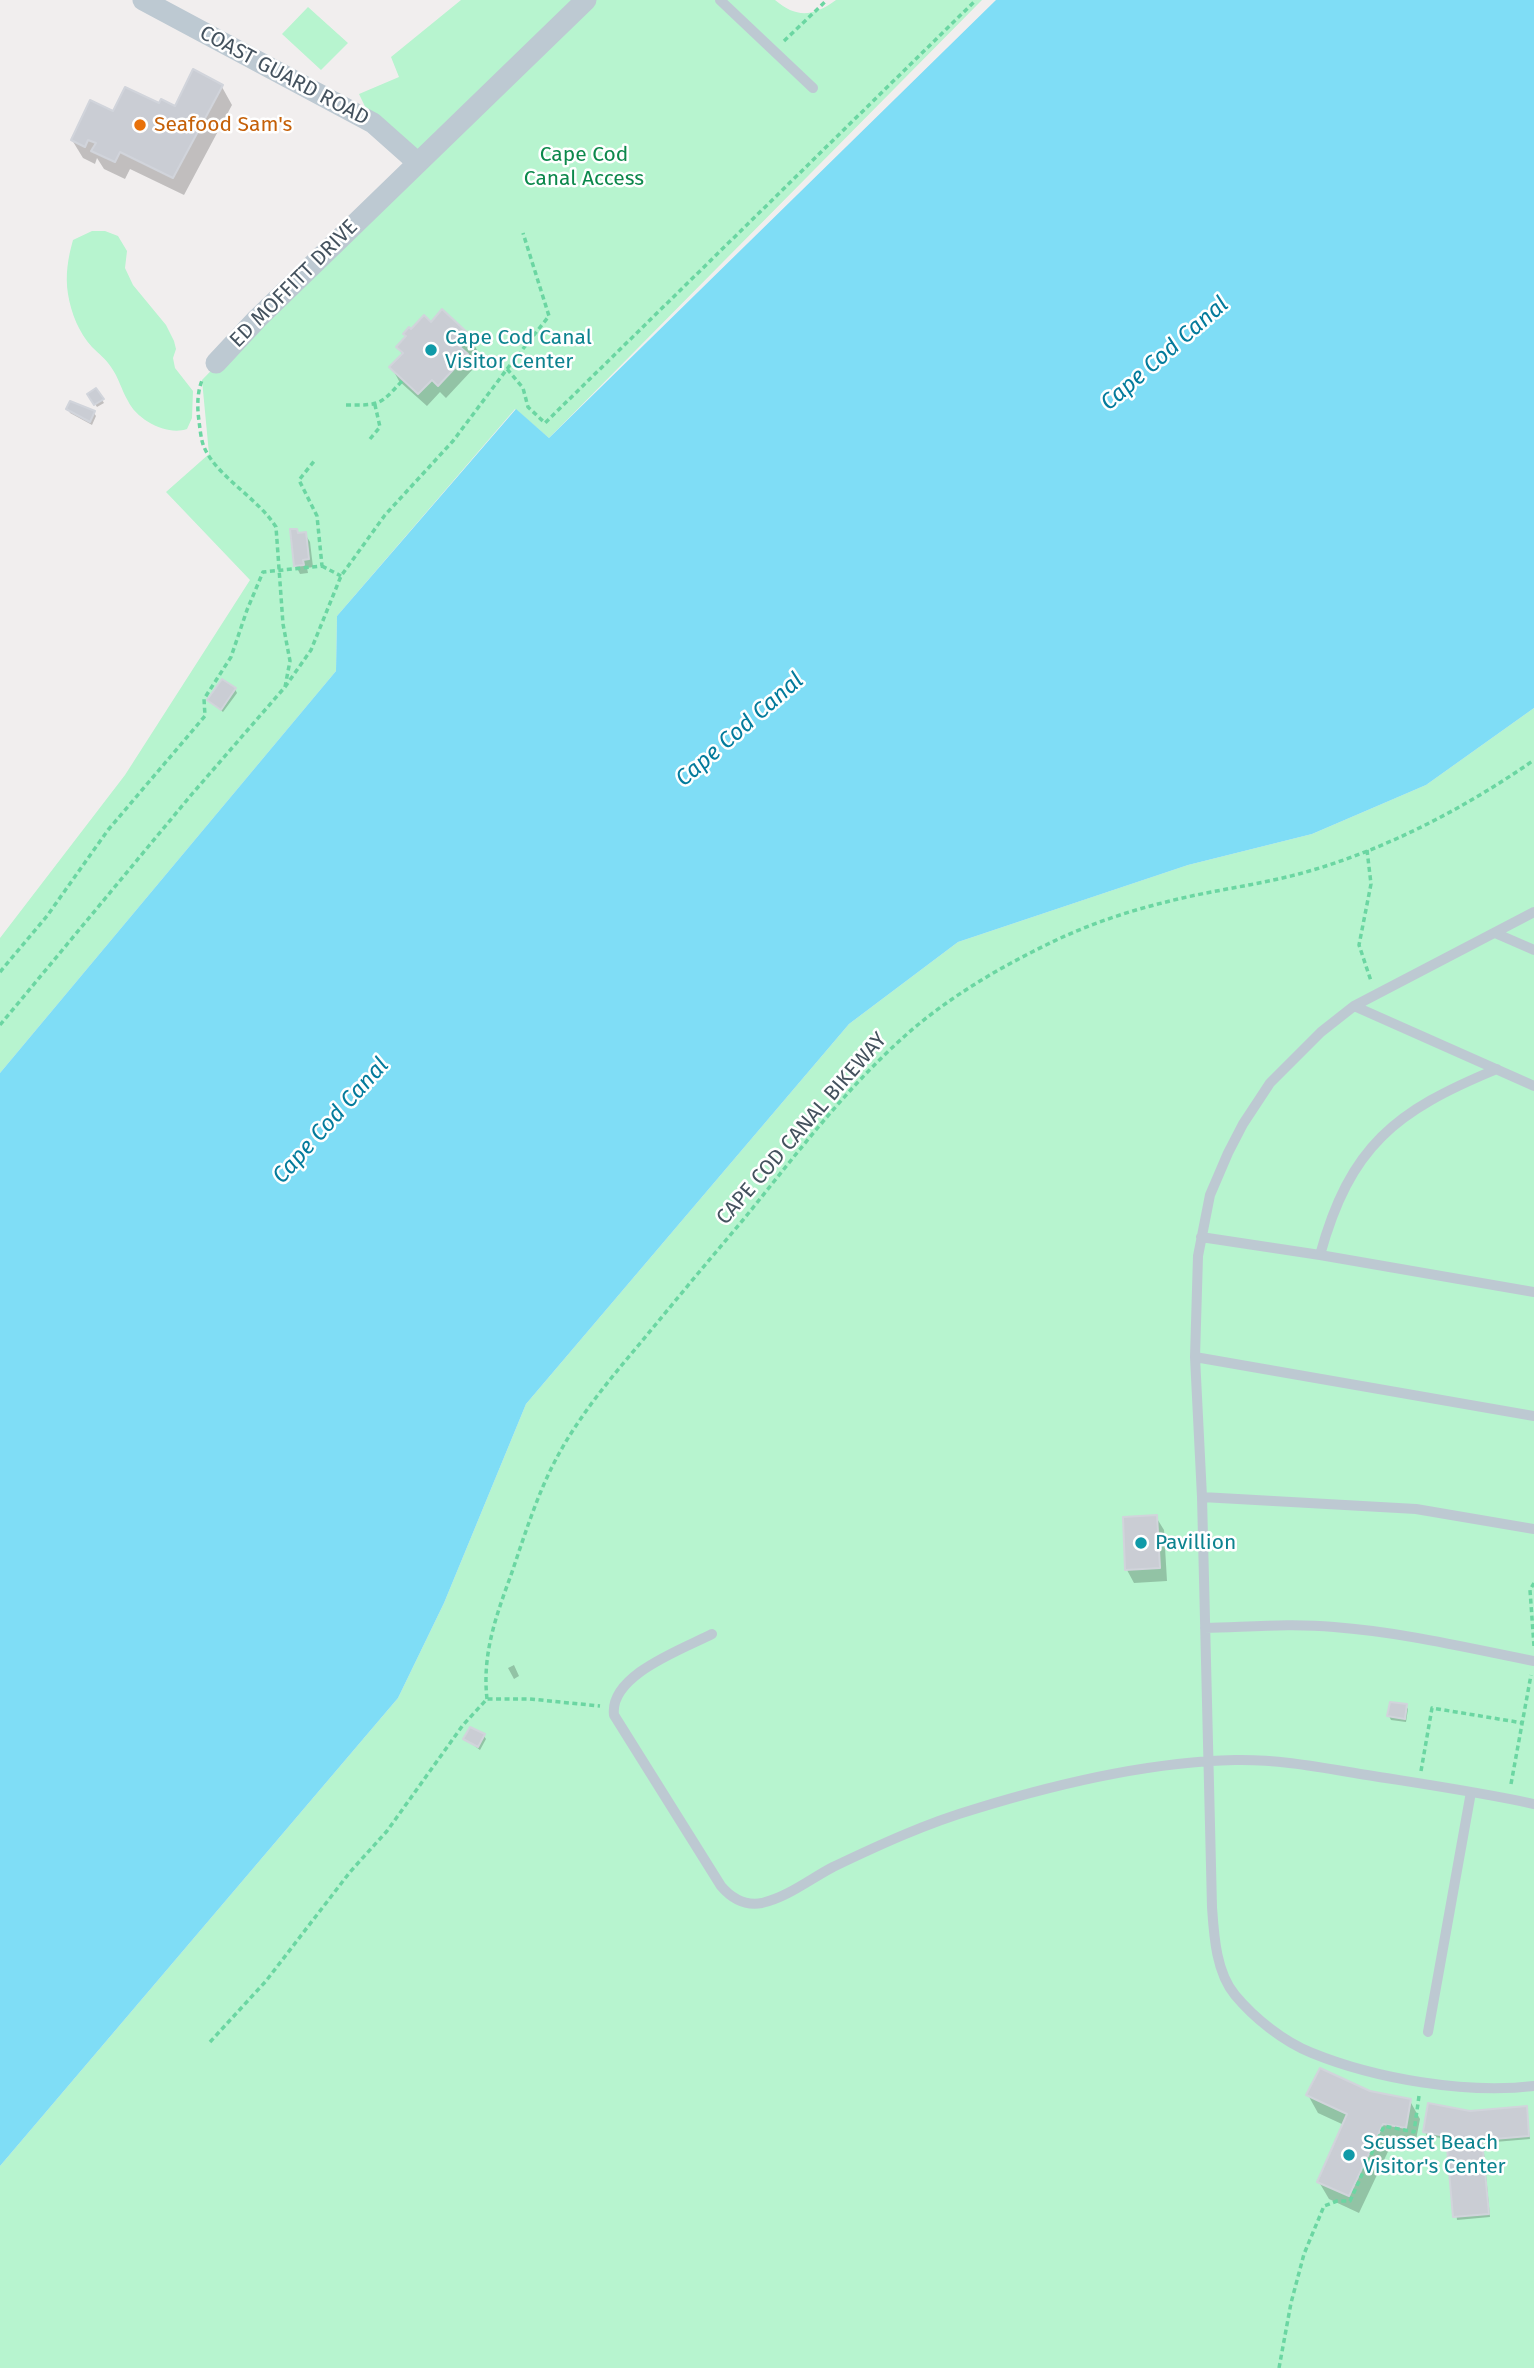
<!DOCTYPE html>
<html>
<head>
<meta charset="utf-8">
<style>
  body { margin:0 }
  canvas { display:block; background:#f1eeee }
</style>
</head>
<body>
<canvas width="1534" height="2368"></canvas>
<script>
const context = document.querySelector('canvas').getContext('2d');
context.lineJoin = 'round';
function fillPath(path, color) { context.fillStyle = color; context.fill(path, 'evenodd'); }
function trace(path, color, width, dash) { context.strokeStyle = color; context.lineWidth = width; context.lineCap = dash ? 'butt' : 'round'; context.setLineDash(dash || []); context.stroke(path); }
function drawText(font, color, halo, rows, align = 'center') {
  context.font = font + ' "Fira Sans",sans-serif'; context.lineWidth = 5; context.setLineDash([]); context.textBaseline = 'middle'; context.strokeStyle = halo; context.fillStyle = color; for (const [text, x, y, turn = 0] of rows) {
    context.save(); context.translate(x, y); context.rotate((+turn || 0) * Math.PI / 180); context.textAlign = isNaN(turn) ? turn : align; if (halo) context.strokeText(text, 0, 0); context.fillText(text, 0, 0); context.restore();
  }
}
fillPath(new Path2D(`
  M 461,0 L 775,0 C 796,18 813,17 836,0 L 982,0 L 549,438 L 515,409 L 337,616 L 336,671 L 0,1073 L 0,938 L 125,775 L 250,580 L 166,492 L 209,454 L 202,380 L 330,249 L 417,163 L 373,123 L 359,94 L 399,77 L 391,57 Z
  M 308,7 L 348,43 L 321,70 L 282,34 Z
  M 92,231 L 105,231 L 118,236 L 127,251 L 125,268 L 133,285 L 166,325 L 174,341 L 176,349 L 173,358 L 175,368 L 193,391 L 192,418 L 187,429 C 167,436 137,420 128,401 C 121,389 119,378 111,367 C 106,359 99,354 92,347 C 79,333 71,313 68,294 C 65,275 68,258 73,240 Z
  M 1534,708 L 1534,2368 L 0,2368 L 0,2166 L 398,1698 L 444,1603 L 526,1404 L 849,1024 L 958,942 L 1188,865 L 1312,834 L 1426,785 Z`), '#b7f4cf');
fillPath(new Path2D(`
  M 996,0 L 1534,0 L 1534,708 L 1426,785 L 1312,834 L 1188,865 L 958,942 L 849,1024 L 526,1404 L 444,1603 L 398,1698 L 0,2166 L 0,1073 L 336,671 L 337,616 L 516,409 L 549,438 Z`), '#7fddf6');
fillPath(new Path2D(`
  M 222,87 L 232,105 L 184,195 L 130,169 L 125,179 L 104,169 L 97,158 L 95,164 L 83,158 L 72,140 L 114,113 L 160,106 L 176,108 Z
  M 431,324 L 470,337 L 477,350 L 469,359 L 474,368 L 446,398 L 440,392 L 427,406 L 399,381 L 392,368 L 403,356 L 398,347 Z
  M 96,390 L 104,403 L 97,407 L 89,395 Z
  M 71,403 L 94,413 L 96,416 L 92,425 L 70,413 L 68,409 Z
  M 299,534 L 305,534 L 310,542 L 313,567 L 307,568 L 308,573 L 300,574 L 296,566 Z
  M 235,689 L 237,693 L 223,712 L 209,700 Z
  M 1156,1517 L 1164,1530 L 1167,1581 L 1134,1583 L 1127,1570 Z
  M 514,1665 L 519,1676 L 514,1679 L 508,1668 Z
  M 1406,1706 L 1408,1709 L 1406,1722 L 1391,1720 L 1389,1716 Z
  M 484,1736 L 486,1739 L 480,1750 L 465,1739 Z
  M 1369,2093 L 1410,2101 L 1420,2119 L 1415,2145 L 1393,2141 L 1359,2213 L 1329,2199 L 1319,2182 L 1344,2125 L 1318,2113 L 1308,2095 Z
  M 1526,2108 L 1530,2139 L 1483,2143 L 1490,2217 L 1457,2220 L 1448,2139 L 1427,2136 L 1425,2132 L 1470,2112 Z`), '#0003');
const building = new Path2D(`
  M 193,69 L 223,85 L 173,178 L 120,152 L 115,162 L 91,151 L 96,143 L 88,140 L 85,147 L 71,140 L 90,100 L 113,111 L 125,87 L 159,103 L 161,99 L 175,106 Z
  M 442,309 L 471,336 L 460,347 L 468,354 L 438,386 L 432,380 L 418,394 L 389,367 L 403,353 L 396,347 L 406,336 L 403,334 L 409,327 L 411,329 L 424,315 L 431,322 Z
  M 96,388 L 104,399 L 94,405 L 87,394 Z
  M 70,401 L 95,411 L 90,422 L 66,409 Z
  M 290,529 L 297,529 L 298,533 L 306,532 L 309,559 L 303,560 L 304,565 L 294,566 Z
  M 222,679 L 236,688 L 221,710 L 207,700 Z
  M 1157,1515 L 1160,1568 L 1125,1570 L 1123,1517 Z
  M 1390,1702 L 1407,1704 L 1405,1719 L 1387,1716 Z
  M 470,1727 L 485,1734 L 478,1747 L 463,1739 Z
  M 1320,2068 L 1370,2091 L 1411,2099 L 1406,2128 L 1383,2124 L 1349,2196 L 1317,2182 L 1347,2114 L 1306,2095 Z
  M 1428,2103 L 1470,2111 L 1527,2106 L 1529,2136 L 1482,2140 L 1489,2214 L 1453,2217 L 1446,2136 L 1423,2132 Z`);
fillPath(building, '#cacdd4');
trace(building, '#d1d4db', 2);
trace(new Path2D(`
  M 784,41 L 827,0
  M 507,369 L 549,316 L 523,233
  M 346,405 C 380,405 379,406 402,381
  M 370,439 L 380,427 L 375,405
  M 322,566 L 341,576
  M 285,687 L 311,650 L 341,576 L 385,515 L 453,441 L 507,369 L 523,388 L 528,407 L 545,423 L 976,0
  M 1367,850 L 1371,884 L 1359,945 L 1371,981
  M 0,972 L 47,916 L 108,830 L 205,716 L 204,699 L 231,657 L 247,610 L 263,572 L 322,566 L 317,516 L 299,480 L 315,460
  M 0,1025 L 192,794 L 285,687 L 290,661 L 283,624 L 276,527 C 258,498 217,477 204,447 C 201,440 200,429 199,421 C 197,407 197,391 203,378
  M 1534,1646 L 1530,1590 L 1534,1583
  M 487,1699 C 482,1654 496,1616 511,1575 C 524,1537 536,1498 554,1463 C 577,1418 610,1379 642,1341 C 675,1301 709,1260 743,1220 C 795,1156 845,1089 907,1034 C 948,998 997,969 1046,945 C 1084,926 1125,912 1166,902 C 1212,890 1260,885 1306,872 C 1387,849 1465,808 1534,760
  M 1421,1771 L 1432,1708 L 1523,1723
  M 1511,1784 L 1531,1675
  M 210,2042 L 266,1981 L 350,1872 L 387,1831 L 463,1725 L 487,1699 L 530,1699 L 600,1706
  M 1279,2368 L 1291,2303 L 1304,2254 L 1324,2206 L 1337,2201 L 1350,2201 L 1384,2126 L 1414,2132 L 1419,2096`), '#6bd6a2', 3.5, [5, 3.5]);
trace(new Path2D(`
  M 720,0 L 813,88
  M 1534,912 L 1377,994 L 1354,1006 L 1321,1032 L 1270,1083 L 1243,1124 L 1228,1153 L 1210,1195 L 1198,1256 L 1195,1357 L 1202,1497 L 1212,1907 C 1214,1936 1216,1972 1235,1995 C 1254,2018 1284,2042 1312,2053 C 1376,2079 1466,2094 1534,2086
  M 1495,933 L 1534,950
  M 1354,1006 L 1534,1086
  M 1201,1237 L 1320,1255 L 1534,1292
  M 1320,1255 C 1350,1146 1395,1111 1497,1069
  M 1195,1357 L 1534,1416
  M 1202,1497 L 1416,1509 L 1534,1529
  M 1205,1628 C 1248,1627 1291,1623 1334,1627 C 1401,1632 1468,1648 1534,1661
  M 712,1634 C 683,1649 609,1675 614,1715 L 721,1886 C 732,1899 745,1906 762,1903 C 788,1897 810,1879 833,1867 C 879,1845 927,1823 975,1809 C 1059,1783 1148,1762 1235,1760 C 1280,1759 1324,1768 1367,1775 C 1423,1784 1479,1792 1534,1804
  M 1428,2032 L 1471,1792`), '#bdc9d2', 10);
trace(new Path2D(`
  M 143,0 L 373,123 L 418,163
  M 216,363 L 257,319 L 586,0`), '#bdc9d2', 21);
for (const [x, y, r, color] of [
  [140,125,7,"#e8710a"],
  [431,350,7,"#0f9aa8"],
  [1141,1543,7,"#0f9aa8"],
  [1349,2155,7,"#0f9aa8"]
]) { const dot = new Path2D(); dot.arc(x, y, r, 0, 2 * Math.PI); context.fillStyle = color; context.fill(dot); trace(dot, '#fff', 2.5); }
drawText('21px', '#44525e', '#fff', [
  ["COAST GUARD ROAD",284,76,28],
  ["ED MOFFITT DRIVE",294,284,-45],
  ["CAPE COD CANAL BIKEWAY",802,1129,-49]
]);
drawText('21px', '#c56008', '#fff', [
  ["Seafood Sam's",154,125]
], 'left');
drawText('21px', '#0c884b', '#fff', [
  ["Cape Cod",584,155],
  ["Canal Access",584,179]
]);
drawText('21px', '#0d838f', '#fff', [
  ["Cape Cod Canal",445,338],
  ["Visitor Center",445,362],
  ["Pavillion",1155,1543],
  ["Scusset Beach",1363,2143],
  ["Visitor's Center",1363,2167]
], 'left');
drawText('italic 23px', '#037b9c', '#fff', [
  ["Cape Cod Canal",1165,354,-41],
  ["Cape Cod Canal",740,730,-41],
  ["Cape Cod Canal",331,1121,-48]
]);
</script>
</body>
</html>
